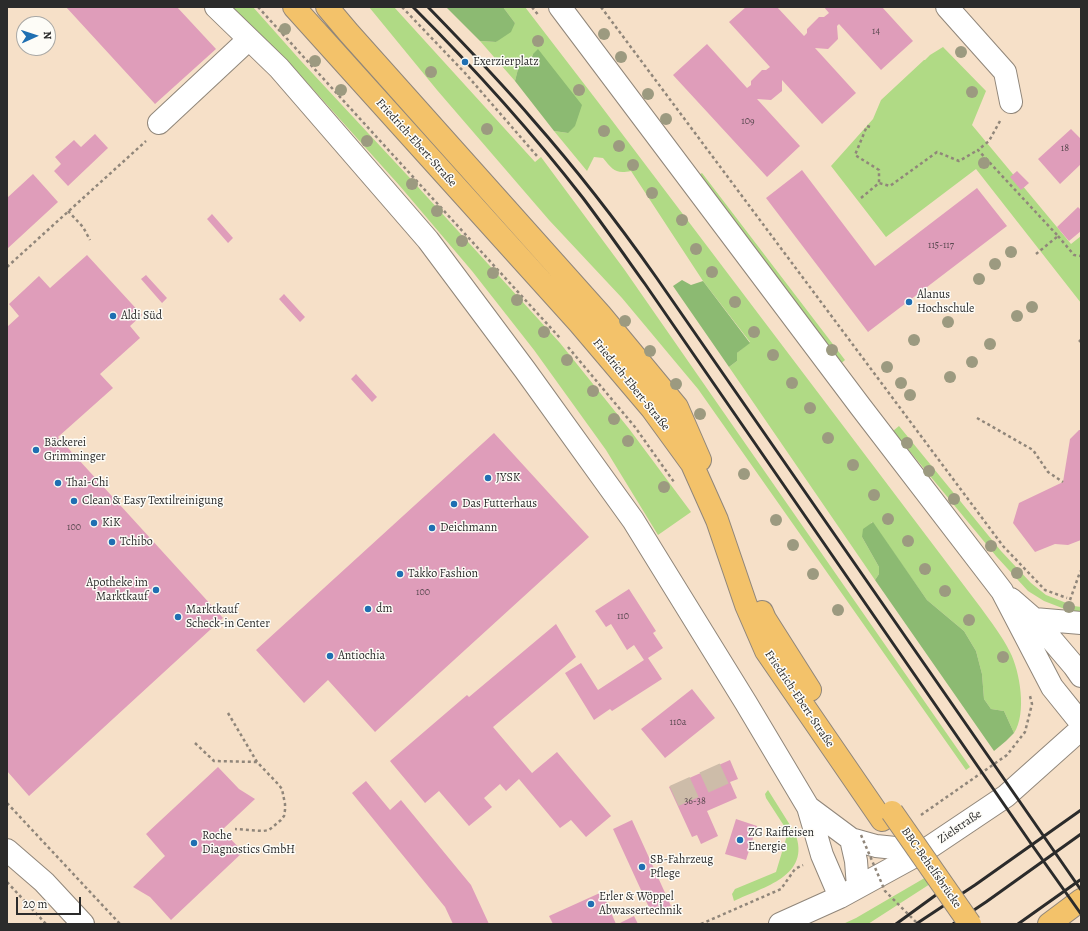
<!DOCTYPE html>
<html>
<head>
<meta charset="utf-8">
<style>
  body { margin:0 }
  #map { position:relative; width:1088px; height:931px; overflow:hidden; background:#f6e0c8; font-family:Alegreya,serif }
  canvas { display:block }
  .frame { position:absolute; inset:0; border:8px solid #2b2b2b; pointer-events:none }
  .north { position:absolute; left:16px; top:16px; width:40px; height:40px; box-sizing:border-box; background:#fdfcf7; border:1px solid #a9a8a5; border-radius:50%; rotate:87deg; font-size:11px; font-weight:700; line-height:16px; text-align:center; color:#2b2b2b }
  .north::after { content:''; display:block; margin:auto; width:14px; height:18px; background:#1f6fb2; clip-path:polygon(50% 0,100% 100%,50% 72%,0 100%) }
  .scale { position:absolute; left:16px; top:897px; width:65px; height:18px; box-sizing:border-box; border:2px solid #2b2b2b; border-top:0; padding-left:5px; font-size:12px; line-height:14px; white-space:nowrap; color:#2b2b2b; -webkit-text-stroke:3px #fdfcf7; paint-order:stroke }
</style>
</head>
<body>
<div id="map">
<canvas width="1088" height="931"></canvas>
<div class="frame"></div>
<div class="north">N</div>
<div class="scale">20 m</div>
</div>
<script>
const context = document.querySelector('canvas').getContext('2d');
context.lineJoin = 'round';
function fillPath(path, color) { context.fillStyle = color; context.fill(path, 'evenodd'); }
function trace(path, color, width, dash) { context.strokeStyle = color; context.lineWidth = width; context.lineCap = dash ? 'butt' : 'round'; context.setLineDash(dash || []); context.stroke(path); }
function drawText(font, color, halo, rows, align = 'center') {
  context.font = font + ' Alegreya,serif'; context.lineWidth = 3; context.setLineDash([]); context.textBaseline = 'middle'; context.strokeStyle = halo; context.fillStyle = color; for (const [text, x, y, turn = 0] of rows) {
    context.save(); context.translate(x, y); context.rotate((+turn || 0) * Math.PI / 180); context.textAlign = isNaN(turn) ? turn : align; if (halo) context.strokeText(text, 0, 0); context.fillText(text, 0, 0); context.restore();
  }
}
fillPath(new Path2D(`
  M 232,7 L 253,7 L 301,61 L 408,176 L 560,343 L 630,430 L 691,512 L 658,535 L 606,450 L 534,350 L 472,271 L 399,185 L 294,68 Z
  M 369,7 L 394,7 L 535,162 L 541,157 L 624,269 L 970,767 L 966,770 L 698,389 L 622,298 L 549,220 L 437,90 Z
  M 503,7 L 525,7 L 598,102 L 981,608 C 991,622 1002,636 1010,652 C 1020,671 1027,714 1014,733 L 1004,711 L 991,709 L 984,699 L 982,674 L 976,651 L 964,631 L 927,600 L 872,522 L 862,537 L 879,567 L 879,574 L 875,580 L 729,367 L 737,361 L 737,353 L 750,342 L 703,281 L 631,171 C 615,174 613,170 603,158 L 594,157 L 587,171 L 554,131 L 568,133 L 533,54 L 529,65 L 519,65 L 515,81 L 480,41 L 496,42 L 515,23 Z
  M 943,47 L 986,91 L 972,125 L 1071,244 L 1081,236 L 1081,303 L 976,169 L 886,237 L 831,166 L 873,119 L 881,100 L 924,60 L 925,60 L 930,55 Z
  M 702,173 L 845,360 L 838,366 L 694,178 Z
  M 899,426 L 1001,551 L 1031,583 L 1046,595 L 1074,606 L 1081,607 L 1081,613 L 1070,611 L 1044,601 L 1028,591 L 996,556 L 893,431 Z
  M 768,790 L 795,833 C 812,876 763,887 734,901 L 732,894 L 735,889 L 776,872 L 788,832 L 766,798 L 765,794 Z
  M 940,869 L 944,875 L 868,924 L 843,924 L 856,918 Z`), '#b0da85');
fillPath(new Path2D(`
  M 446,7 L 503,7 L 515,23 L 511,32 L 496,42 L 480,41 Z
  M 538,49 L 582,105 L 575,126 L 568,133 L 554,131 L 515,81 L 519,65 L 529,65 L 533,54 Z
  M 682,280 L 691,285 L 703,281 L 750,343 L 737,353 L 737,361 L 729,367 L 673,286 Z
  M 873,522 L 927,600 L 964,631 L 976,651 L 982,674 L 984,699 L 991,709 L 1004,711 L 1014,733 L 1006,741 L 994,751 L 875,580 L 879,574 L 879,567 L 862,537 L 863,529 Z`), '#8cba72');
fillPath(new Path2D(`
  M 66,7 L 177,7 L 216,49 L 155,104 Z
  M 746,7 L 777,7 L 804,36 L 807,33 L 807,29 L 819,17 L 824,17 L 829,13 L 824,7 L 882,7 L 913,41 L 881,70 L 839,24 L 837,26 L 838,39 L 828,49 L 815,48 L 856,93 L 822,124 L 782,80 L 782,91 L 771,100 L 757,99 L 800,146 L 767,177 L 673,75 L 707,44 L 747,88 L 751,85 L 751,81 L 762,70 L 766,70 L 770,67 L 729,22 Z
  M 1071,129 L 1081,139 L 1081,164 L 1060,184 L 1038,159 Z
  M 95,134 L 108,148 L 68,186 L 54,171 L 61,164 L 55,157 L 74,140 L 81,147 Z
  M 802,170 L 875,266 L 977,188 L 1007,226 L 868,332 L 766,198 Z
  M 1017,171 L 1029,183 L 1021,190 L 1010,177 Z
  M 33,174 L 58,202 L 7,249 L 7,198 Z
  M 1078,207 L 1081,210 L 1081,231 L 1069,241 L 1057,227 Z
  M 212,214 L 233,238 L 228,243 L 207,219 Z
  M 87,255 L 142,315 L 130,326 L 140,338 L 100,374 L 113,388 L 58,437 L 223,618 L 29,796 L 7,771 L 7,327 L 19,316 L 9,304 L 39,276 L 50,288 Z
  M 146,275 L 167,298 L 162,303 L 141,279 Z
  M 284,294 L 305,317 L 300,322 L 279,299 Z
  M 356,374 L 377,397 L 372,402 L 351,379 Z
  M 1079,430 L 1081,430 L 1081,540 L 1068,545 L 1055,544 L 1035,552 L 1013,523 L 1019,503 L 1063,482 L 1070,439 Z
  M 494,433 L 589,537 L 375,732 L 328,680 L 304,703 L 256,650 Z
  M 629,589 L 656,631 L 653,633 L 663,648 L 648,658 L 662,679 L 612,711 L 610,709 L 594,720 L 565,673 L 581,663 L 598,690 L 644,660 L 634,645 L 627,650 L 611,624 L 606,627 L 595,611 Z
  M 556,624 L 576,657 L 493,727 L 532,773 L 557,752 L 611,816 L 586,837 L 571,820 L 560,828 L 519,779 L 506,791 L 500,784 L 484,798 L 492,807 L 469,826 L 439,791 L 425,803 L 390,761 L 467,695 L 469,697 Z
  M 692,689 L 715,718 L 665,758 L 641,729 Z
  M 730,760 L 738,779 L 730,782 L 737,798 L 707,811 L 718,836 L 701,844 L 697,835 L 692,837 L 669,787 Z
  M 218,767 L 239,789 L 255,799 L 222,830 L 243,852 L 171,920 L 150,897 L 133,887 L 165,856 L 146,834 Z
  M 366,781 L 390,810 L 401,800 L 471,885 L 489,924 L 453,924 L 445,907 L 352,793 Z
  M 736,819 L 757,826 L 746,860 L 725,854 Z
  M 632,820 L 671,906 L 652,914 L 613,829 Z
  M 602,892 L 616,924 L 553,924 L 549,916 Z
  M 634,916 L 638,924 L 618,924 Z`), '#df9dba');
trace(new Path2D(`
  M 674,796 L 734,769`), '#cdbca9', 22, [22, 11]);
const minor = new Path2D(`
  M 216,7 L 279,68 L 428,240 L 525,370 L 633,520 L 746,703 L 808,807 L 822,855 L 840,897
  M 560,7 L 860,406 L 1002,591 L 1052,687 L 1081,723
  M 947,7 L 1005,72 L 1011,102
  M 159,123 L 249,39
  M 1011,599 L 1034,619 L 1074,666 L 1081,676
  M 1034,619 L 1081,623
  M 808,807 L 851,839 L 876,846 L 924,851
  M 851,839 L 856,861 L 858,887
  M 7,850 L 44,882 L 83,924
  M 780,924 L 840,897 L 924,851 L 1006,796 L 1081,729`);
const major = new Path2D(`
  M 294,7 L 579,323 L 652,409 L 692,464 L 717,520 L 746,605 L 766,651 L 882,820
  M 327,7 L 349,33 L 600,314 L 677,407 L 700,460
  M 762,612 L 765,619 L 810,690
  M 1049,924 L 1081,900`);
trace(minor, '#90867a', 24);
trace(major, '#90867a', 24);
trace(new Path2D(`
  M 258,7 L 560,338
  M 402,7 L 465,73 L 537,156
  M 532,7 L 539,16
  M 601,7 L 1003,546 L 1045,590 L 1067,598
  M 1000,121 L 989,141 L 978,150 L 1058,236 L 1036,254
  M 870,127 L 867,126 L 855,155 L 879,170 L 879,183
  M 861,198 L 879,183 L 890,186 L 937,152 L 959,161 L 978,150
  M 68,211 L 83,227 L 90,240
  M 1058,236 L 1074,255 L 1081,256
  M 7,267 L 146,141
  M 1079,340 L 1081,342
  M 568,347 L 635,427 L 674,482
  M 977,418 L 1033,450 L 1048,472 L 1063,482
  M 1070,600 L 1080,572 L 1081,571
  M 228,713 L 257,762 L 278,784 L 282,789 L 285,804 L 285,810 L 284,816 L 281,820 L 269,830 L 263,831 L 235,829
  M 195,743 L 214,761 L 257,762
  M 7,803 L 120,924
  M 921,815 L 1007,755 L 1025,732 L 1032,704 L 1030,696
  M 7,882 L 46,924
  M 701,924 L 781,889 L 795,869 L 803,865`), '#90867a', 2.5, [3, 3]);
trace(minor, '#fff', 22);
trace(major, '#f3c26a', 22);
trace(new Path2D(`
  M 413,7 C 473,67 531,131 583,198 C 604,226 625,256 645,284 L 1032,845 L 1081,914
  M 428,7 C 464,44 500,81 533,120 C 577,170 618,223 656,277 L 1081,890
  M 896,924 L 951,884
  M 916,924 L 975,885 L 1081,810
  M 953,924 L 986,902 L 1081,834
  M 1018,924 L 1080,880`), '#2b2b2b', 3);
const majorBridge = new Path2D(`
  M 892,812 L 970,924`);
trace(majorBridge, '#90867a', 24, []);
trace(new Path2D(`
  M 861,835 L 885,891 L 918,924`), '#90867a', 2.5, [3, 3]);
trace(majorBridge, '#f3c26a', 22);
context.fillStyle = '#9c9a80';
for (const [x, y] of [
  [285,29],
  [604,34],
  [538,41],
  [961,52],
  [621,57],
  [315,61],
  [431,72],
  [341,90],
  [579,90],
  [972,92],
  [648,94],
  [666,119],
  [487,129],
  [604,131],
  [367,141],
  [619,146],
  [984,163],
  [633,165],
  [412,184],
  [652,193],
  [437,211],
  [682,220],
  [462,241],
  [696,249],
  [1011,252],
  [995,264],
  [712,272],
  [493,273],
  [979,279],
  [517,300],
  [735,302],
  [1032,307],
  [1017,316],
  [625,321],
  [948,322],
  [544,332],
  [754,332],
  [914,340],
  [990,344],
  [832,350],
  [650,351],
  [773,355],
  [567,360],
  [972,362],
  [887,367],
  [950,377],
  [792,383],
  [901,383],
  [676,384],
  [593,391],
  [910,395],
  [810,408],
  [700,414],
  [614,419],
  [828,438],
  [628,441],
  [907,443],
  [853,465],
  [929,471],
  [744,474],
  [664,487],
  [874,495],
  [954,499],
  [888,519],
  [776,520],
  [908,541],
  [793,545],
  [991,546],
  [925,569],
  [1017,573],
  [813,574],
  [945,591],
  [1069,607],
  [838,610],
  [969,620],
  [1003,657]
]) { context.beginPath(); context.arc(x, y, 6, 0, 2 * Math.PI); context.fill(); }
for (const [x, y, r, color] of [
  [465,62,4,"#1f6fb2"],
  [909,302,4,"#1f6fb2"],
  [113,316,4,"#1f6fb2"],
  [36,450,4,"#1f6fb2"],
  [488,478,4,"#1f6fb2"],
  [58,483,4,"#1f6fb2"],
  [74,501,4,"#1f6fb2"],
  [454,504,4,"#1f6fb2"],
  [94,523,4,"#1f6fb2"],
  [432,528,4,"#1f6fb2"],
  [112,542,4,"#1f6fb2"],
  [400,574,4,"#1f6fb2"],
  [156,590,4,"#1f6fb2"],
  [368,609,4,"#1f6fb2"],
  [178,617,4,"#1f6fb2"],
  [330,656,4,"#1f6fb2"],
  [740,840,4,"#1f6fb2"],
  [194,843,4,"#1f6fb2"],
  [642,867,4,"#1f6fb2"],
  [591,904,4,"#1f6fb2"]
]) { const dot = new Path2D(); dot.arc(x, y, r, 0, 2 * Math.PI); context.fillStyle = color; context.fill(dot); trace(dot, '#fdfcf7', 1.5); }
drawText('10px', '#58484f', null, [
  ["14",876,32],
  ["109",748,122],
  ["18",1065,149],
  ["115-117",941,246],
  ["100",74,528],
  ["100",423,593],
  ["110",623,617],
  ["110a",678,723],
  ["36-38",695,802]
]);
drawText('12px', '#2b2b2b', '#fdfcf7', [
  ["Exerzierplatz",473,62],
  ["Alanus",917,295],
  ["Hochschule",917,309],
  ["Aldi Süd",121,316],
  ["Bäckerei",44,443],
  ["Grimminger",44,457],
  ["JYSK",496,478],
  ["Thai-Chi",66,483],
  ["Clean & Easy Textilreinigung",82,501],
  ["Das Futterhaus",462,504],
  ["KiK",102,523],
  ["Deichmann",440,528],
  ["Tchibo",120,542],
  ["Takko Fashion",408,574],
  ["Apotheke im",148,583,"right"],
  ["Marktkauf",148,597,"right"],
  ["dm",376,609],
  ["Marktkauf",186,610],
  ["Scheck-in Center",186,624],
  ["Antiochia",338,656],
  ["ZG Raiffeisen",748,833],
  ["Energie",748,847],
  ["Roche",202,836],
  ["Diagnostics GmbH",202,850],
  ["SB-Fahrzeug",650,860],
  ["Pflege",650,874],
  ["Erler & Wöppel",599,897],
  ["Abwassertechnik",599,911]
], 'left');
drawText('12px', '#2b2b2b', '#fdfcf7', [
  ["Friedrich-Ebert-Straße",416,143,48],
  ["Friedrich-Ebert-Straße",631,385,51],
  ["Friedrich-Ebert-Straße",799,699,56],
  ["Zielstraße",960,827,-34],
  ["BBC-Behelfsbrücke",931,868,55]
]);
</script>
</body>
</html>
